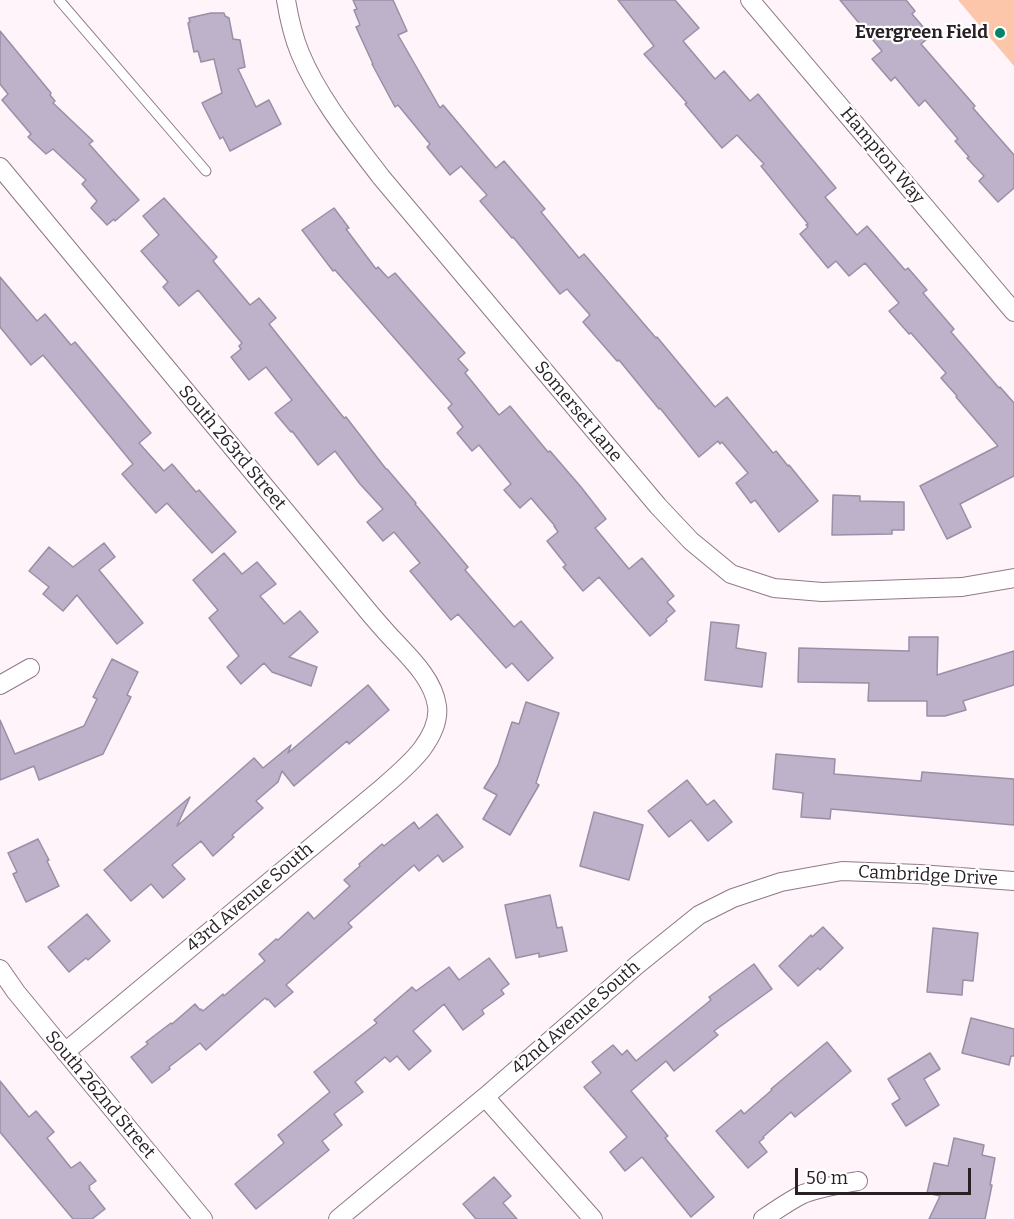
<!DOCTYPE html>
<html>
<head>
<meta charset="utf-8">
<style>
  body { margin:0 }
  #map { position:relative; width:1014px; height:1219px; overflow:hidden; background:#fef4fa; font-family:Bitter,serif }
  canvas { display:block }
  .scale { position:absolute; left:795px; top:1168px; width:176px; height:27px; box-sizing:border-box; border:3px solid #292026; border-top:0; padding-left:8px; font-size:18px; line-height:21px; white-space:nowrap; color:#292026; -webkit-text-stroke:4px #fff; paint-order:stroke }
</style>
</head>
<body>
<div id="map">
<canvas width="1014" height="1219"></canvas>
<div class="scale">50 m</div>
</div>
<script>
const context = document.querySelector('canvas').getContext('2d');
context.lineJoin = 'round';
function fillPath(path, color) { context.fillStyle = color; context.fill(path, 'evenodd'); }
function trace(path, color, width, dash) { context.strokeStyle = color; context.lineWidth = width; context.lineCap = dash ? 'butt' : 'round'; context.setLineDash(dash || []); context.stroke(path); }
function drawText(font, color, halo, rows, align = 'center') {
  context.font = font + ' Bitter,serif'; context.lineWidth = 4.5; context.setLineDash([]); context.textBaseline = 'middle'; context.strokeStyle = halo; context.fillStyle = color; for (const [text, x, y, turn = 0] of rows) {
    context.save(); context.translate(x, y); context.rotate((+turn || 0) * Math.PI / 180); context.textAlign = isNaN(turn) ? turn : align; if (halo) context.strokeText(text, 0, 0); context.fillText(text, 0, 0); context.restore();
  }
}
fillPath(new Path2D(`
  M 958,0 L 1014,0 L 1014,66 Z`), '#fcc6ab');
const building = new Path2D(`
  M 353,0 L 393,0 L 407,31 L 398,35 L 440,108 L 443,105 L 496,168 L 504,161 L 545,209 L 541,212 L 579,258 L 584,254 L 656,338 L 657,337 L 715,407 L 727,397 L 773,453 L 776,451 L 788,466 L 789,465 L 818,501 L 779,532 L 755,500 L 751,503 L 736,483 L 748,473 L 722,442 L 720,444 L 718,441 L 699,457 L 660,408 L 659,409 L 619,360 L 617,361 L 583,322 L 590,315 L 567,289 L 560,294 L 513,237 L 512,238 L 480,201 L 487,195 L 461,166 L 450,175 L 427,147 L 430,144 L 398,105 L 395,107 L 372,64 L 373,64 L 356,27 L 360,25 L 354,10 L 357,9 Z
  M 618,0 L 675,0 L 699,28 L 683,41 L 715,79 L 724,71 L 750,101 L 758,94 L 836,188 L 825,197 L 857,235 L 867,226 L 905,270 L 908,268 L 927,290 L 923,293 L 954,329 L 951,332 L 999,388 L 1000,387 L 1014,403 L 1014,476 L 960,504 L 971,527 L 947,539 L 920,486 L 998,446 L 956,397 L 957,396 L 941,378 L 946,373 L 911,333 L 909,334 L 889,311 L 899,303 L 865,263 L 849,276 L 836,261 L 828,268 L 800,234 L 808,227 L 806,225 L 808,224 L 761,166 L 764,164 L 737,135 L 722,148 L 685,104 L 687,103 L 644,54 L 654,46 Z
  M 840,0 L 906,0 L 915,11 L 912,14 L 931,36 L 921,44 L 975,106 L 973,108 L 1014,155 L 1014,188 L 998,202 L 979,181 L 984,176 L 967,158 L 969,157 L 955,141 L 958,139 L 925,100 L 919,106 L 895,77 L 891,81 L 872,59 L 882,51 Z
  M 211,13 L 224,13 L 225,16 L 229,18 L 233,39 L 240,40 L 245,67 L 238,69 L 256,107 L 269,100 L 281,124 L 230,151 L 223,137 L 220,139 L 202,103 L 222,93 L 214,59 L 201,62 L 198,51 L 194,52 L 188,23 L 190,22 L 189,18 Z
  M 0,31 L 51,93 L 50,95 L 55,101 L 53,103 L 93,141 L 89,144 L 139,200 L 115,221 L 114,219 L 107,225 L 91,208 L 97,201 L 82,184 L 86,180 L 53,149 L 46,154 L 28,137 L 31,134 L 2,100 L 8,94 L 0,84 Z
  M 164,198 L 217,257 L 213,261 L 250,305 L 259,298 L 276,318 L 269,324 L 344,418 L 346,417 L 386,469 L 387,469 L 416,503 L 415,504 L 468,567 L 465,570 L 514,627 L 521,621 L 553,658 L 528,681 L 512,663 L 506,668 L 458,614 L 451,620 L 410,571 L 420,563 L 394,532 L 383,541 L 367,522 L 383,509 L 360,484 L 335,451 L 318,465 L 292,431 L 291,432 L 275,413 L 292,400 L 266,367 L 249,380 L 231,357 L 241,349 L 239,346 L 242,343 L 198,290 L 179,306 L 163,287 L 168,282 L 141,251 L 159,235 L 143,216 Z
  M 334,208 L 349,228 L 346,229 L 376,269 L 378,267 L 388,278 L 395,273 L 465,353 L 458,359 L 468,370 L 465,373 L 499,415 L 510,406 L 548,452 L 550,451 L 581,487 L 606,519 L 595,528 L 629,569 L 642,558 L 674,596 L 667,602 L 675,611 L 666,619 L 667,621 L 650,636 L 599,577 L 583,591 L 563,567 L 566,565 L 547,541 L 558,532 L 554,526 L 555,526 L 531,498 L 520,508 L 504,490 L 511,484 L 479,445 L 472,451 L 457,433 L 463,427 L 448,408 L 452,404 L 335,270 L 333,271 L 302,230 Z
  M 0,277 L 37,321 L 45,314 L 71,345 L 75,342 L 151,433 L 139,443 L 164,471 L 172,464 L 196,492 L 199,490 L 236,532 L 212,553 L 167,503 L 156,513 L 122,474 L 133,464 L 78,397 L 43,355 L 31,365 L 0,327 Z
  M 833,495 L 860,496 L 860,501 L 904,502 L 904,530 L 892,530 L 892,534 L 832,535 Z
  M 104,543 L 115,557 L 99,570 L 143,623 L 117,644 L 77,595 L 63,611 L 43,594 L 49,587 L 29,571 L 49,547 L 73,567 Z
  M 224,553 L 242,574 L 257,562 L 276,584 L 260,596 L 284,624 L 300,611 L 318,632 L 289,657 L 317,667 L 311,686 L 272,672 L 264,663 L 241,684 L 227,667 L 239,656 L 209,618 L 218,610 L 193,580 Z
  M 711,622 L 739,625 L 736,648 L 766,653 L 762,687 L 705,680 Z
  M 909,637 L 938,637 L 937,675 L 1014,651 L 1014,685 L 963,701 L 966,710 L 945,716 L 927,716 L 927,701 L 868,701 L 869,683 L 798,682 L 799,648 L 909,651 Z
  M 112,659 L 138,672 L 127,695 L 131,697 L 103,754 L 39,780 L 34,766 L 0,780 L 0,720 L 15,754 L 84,726 L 97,699 L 93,697 Z
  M 368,685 L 389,710 L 349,744 L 347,741 L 294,786 L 282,771 L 278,782 L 256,801 L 263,808 L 232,835 L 234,837 L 213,856 L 201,841 L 172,865 L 185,879 L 163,898 L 151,884 L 131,901 L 104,870 L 190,797 L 177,826 L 254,758 L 263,768 L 291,745 L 288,753 Z
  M 526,702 L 559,713 L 536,783 L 539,785 L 510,835 L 483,819 L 497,795 L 484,788 L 498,765 L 512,722 L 519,724 Z
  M 776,754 L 835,759 L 834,774 L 921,781 L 922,772 L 1014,779 L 1014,825 L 831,809 L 830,819 L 801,817 L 803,793 L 773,789 Z
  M 687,780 L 707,805 L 714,800 L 732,822 L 708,841 L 691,820 L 669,837 L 648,811 Z
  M 594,812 L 643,825 L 629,880 L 580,866 Z
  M 437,814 L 463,847 L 443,862 L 438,855 L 419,871 L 414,865 L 348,923 L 352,927 L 286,985 L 293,992 L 275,1007 L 268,999 L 267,1000 L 265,998 L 206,1050 L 200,1043 L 169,1067 L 170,1069 L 152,1083 L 131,1057 L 148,1044 L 146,1042 L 171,1023 L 172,1024 L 195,1004 L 200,1010 L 201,1009 L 203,1011 L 223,994 L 224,996 L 265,961 L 259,954 L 276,939 L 278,940 L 308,912 L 314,919 L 350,886 L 344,880 L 360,866 L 359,864 L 382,844 L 384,846 L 414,822 L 419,829 Z
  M 38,839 L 49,860 L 47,861 L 59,886 L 26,902 L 13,874 L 17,872 L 8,853 Z
  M 550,895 L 557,928 L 562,927 L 567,951 L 539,957 L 539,953 L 516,958 L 505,905 Z
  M 87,914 L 110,941 L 88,960 L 86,958 L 69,972 L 48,947 Z
  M 823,927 L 843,948 L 820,970 L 818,968 L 798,986 L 779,966 L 811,935 L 812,937 Z
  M 933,928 L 978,933 L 973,981 L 963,980 L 962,995 L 927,992 Z
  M 489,958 L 509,984 L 501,990 L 504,994 L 482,1010 L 484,1014 L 463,1030 L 444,1004 L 413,1031 L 431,1051 L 409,1070 L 397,1056 L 390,1062 L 385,1057 L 355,1082 L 363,1092 L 334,1114 L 342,1125 L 322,1141 L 329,1150 L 256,1209 L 235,1184 L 284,1143 L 278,1135 L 330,1092 L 314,1072 L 377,1023 L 374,1020 L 412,987 L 416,991 L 449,967 L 459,980 Z
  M 754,964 L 772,989 L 714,1031 L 718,1035 L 674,1071 L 666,1061 L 631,1091 L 668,1136 L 665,1138 L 714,1197 L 691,1217 L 642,1157 L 625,1171 L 610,1152 L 627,1137 L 584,1087 L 601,1073 L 592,1062 L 613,1045 L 622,1055 L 627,1050 L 636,1061 L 711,1000 L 709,997 Z
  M 971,1018 L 1014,1029 L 1014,1056 L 1011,1056 L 1009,1065 L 962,1053 Z
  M 827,1042 L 851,1071 L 795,1117 L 791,1112 L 763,1137 L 764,1138 L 759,1142 L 767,1152 L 748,1168 L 716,1131 L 741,1110 L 744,1114 L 772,1090 L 771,1089 Z
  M 930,1053 L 940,1069 L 924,1079 L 939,1105 L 906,1126 L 892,1104 L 900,1099 L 888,1079 Z
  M 0,1081 L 29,1117 L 36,1111 L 54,1132 L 47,1138 L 71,1168 L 80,1162 L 96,1181 L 89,1186 L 90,1188 L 89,1189 L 105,1209 L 92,1219 L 73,1219 L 0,1132 Z
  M 954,1138 L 984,1145 L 982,1155 L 995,1158 L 990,1185 L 992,1185 L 985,1219 L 929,1219 L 940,1196 L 927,1193 L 934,1163 L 948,1166 Z
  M 494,1177 L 511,1196 L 503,1203 L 517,1219 L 476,1219 L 463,1204 Z`);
fillPath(building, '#bdb2ca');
trace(building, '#998fa6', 1.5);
const lane = new Path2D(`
  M 59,0 L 206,171`);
const street = new Path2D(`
  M 286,0 C 289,18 293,36 300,53 C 318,97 352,139 381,177 L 658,506 L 691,541 L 731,574 L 774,588 L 822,592 L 962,587 L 1014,578
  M 750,0 L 1014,312
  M 0,167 L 363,605 C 371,615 379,624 387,633 C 406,654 433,677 437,706 C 439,721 431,737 422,749 C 409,766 391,780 375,794 L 65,1052
  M 0,685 L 30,668
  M 0,969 L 16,992 L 203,1219
  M 485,1097 L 593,1219
  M 338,1219 L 485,1097 L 637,965 L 699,915 L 733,898 L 781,882 L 842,871 L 919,874 L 1014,881
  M 763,1219 C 776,1210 789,1201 803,1194 C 821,1187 840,1184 858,1181`);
trace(lane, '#907988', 11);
trace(street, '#907988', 20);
trace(lane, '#fff', 9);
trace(street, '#fff', 18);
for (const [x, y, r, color] of [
  [1000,33,6,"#048567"]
]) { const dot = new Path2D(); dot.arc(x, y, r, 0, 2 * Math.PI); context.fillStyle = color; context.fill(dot); trace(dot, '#fff', 2); }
drawText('bold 18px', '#292026', '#fff', [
  ["Evergreen Field",988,33]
], 'right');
drawText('18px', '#292026', '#fff', [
  ["Hampton Way",882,156,50],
  ["Somerset Lane",578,412,50],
  ["South 263rd Street",232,448,50],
  ["Cambridge Drive",928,876,3],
  ["43rd Avenue South",250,898,-40],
  ["42nd Avenue South",576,1018,-41],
  ["South 262nd Street",100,1095,50]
]);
</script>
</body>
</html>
